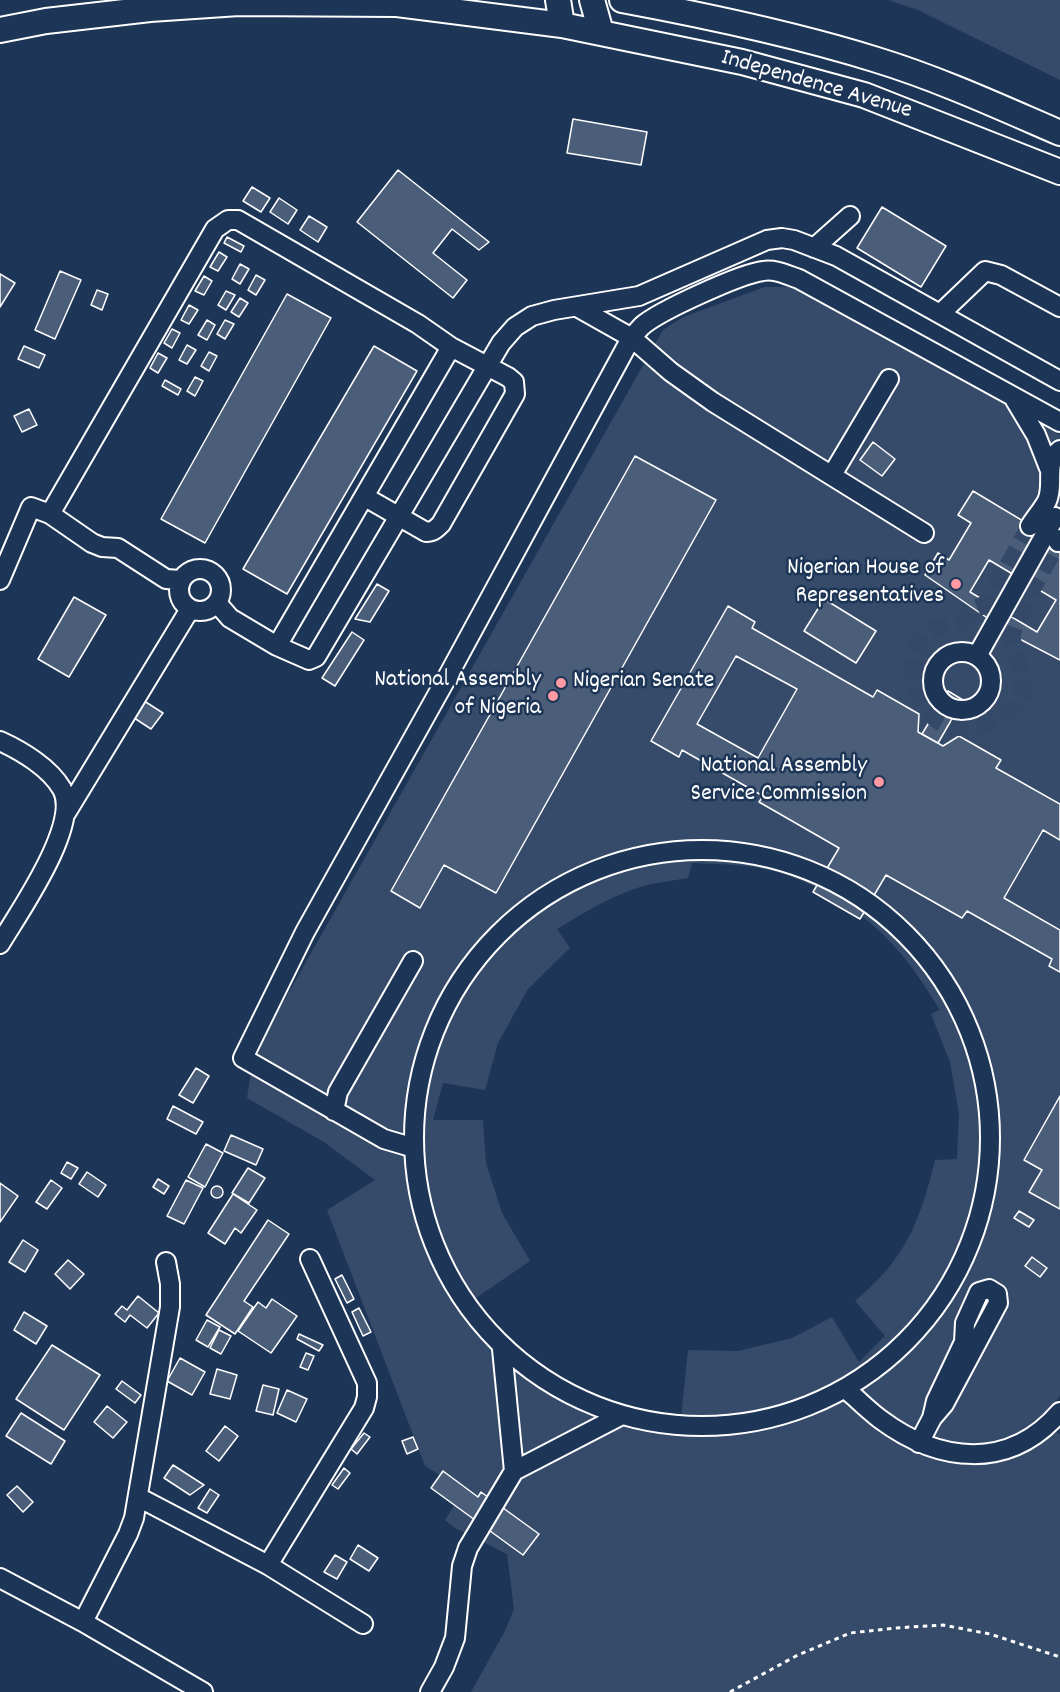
<!DOCTYPE html>
<html>
<head>
<meta charset="utf-8">
<style>
  body { margin:0 }
  canvas { display:block; background:#1d3557 }
</style>
</head>
<body>
<canvas width="1060" height="1692"></canvas>
<script>
const context = document.querySelector('canvas').getContext('2d');
context.lineJoin = 'round';
function fillPath(path, color) { context.fillStyle = color; context.fill(path, 'evenodd'); }
function trace(path, color, width, dash) { context.strokeStyle = color; context.lineWidth = width; context.lineCap = dash ? 'butt' : 'round'; context.setLineDash(dash || []); context.stroke(path); }
function drawText(font, color, halo, rows, align = 'center') {
  context.font = font + ' Dekko,sans-serif'; context.lineWidth = 5; context.setLineDash([]); context.textBaseline = 'middle'; context.strokeStyle = halo; context.fillStyle = color; for (const [text, x, y, turn = 0] of rows) {
    context.save(); context.translate(x, y); context.rotate((+turn || 0) * Math.PI / 180); context.textAlign = isNaN(turn) ? turn : align; if (halo) context.strokeText(text, 0, 0); context.fillText(text, 0, 0); context.restore();
  }
}
fillPath(new Path2D(`
  M 888,0 L 1060,0 L 1060,80 L 918,10 Z
  M 765,287 L 798,287 L 1060,435 L 1060,1396 L 1039,1422 L 1060,1434 L 1060,1692 L 471,1692 L 505,1631 L 514,1609 L 507,1554 L 455,1528 L 445,1520 L 464,1490 L 425,1466 L 327,1210 L 375,1180 L 324,1142 L 247,1098 L 254,1054 L 663,330 L 683,317 ZM 692,863 C 716,864 741,864 765,869 C 810,878 864,911 894,946 C 912,965 926,988 940,1010 L 931,1014 L 950,1062 L 959,1114 L 957,1159 L 935,1160 C 925,1201 913,1242 883,1274 C 874,1284 865,1292 855,1301 L 885,1336 L 859,1362 L 832,1317 L 792,1338 L 738,1351 L 688,1350 L 681,1418 L 628,1408 L 566,1382 L 513,1346 L 473,1300 L 530,1261 L 502,1213 L 486,1163 L 483,1120 L 433,1120 L 443,1083 L 485,1090 L 498,1043 L 528,989 L 570,948 L 557,929 C 587,911 617,892 651,884 C 663,882 676,880 688,878 Z`), '#364b69');
const building = new Path2D(`
  M 573,119 L 647,132 L 641,165 L 567,153 Z
  M 398,170 L 489,242 L 479,250 L 452,229 L 433,253 L 467,280 L 453,298 L 357,222 Z
  M 252,187 L 270,198 L 261,212 L 243,201 Z
  M 279,198 L 297,210 L 288,224 L 270,212 Z
  M 882,207 L 946,246 L 921,287 L 857,248 Z
  M 309,216 L 327,227 L 318,242 L 300,230 Z
  M 227,237 L 244,246 L 241,252 L 224,243 Z
  M 219,252 L 227,257 L 218,271 L 210,267 Z
  M 240,264 L 249,269 L 240,284 L 232,279 Z
  M 60,271 L 81,280 L 55,339 L 35,330 Z
  M 0,274 L 15,283 L 0,307 Z
  M 256,275 L 265,280 L 256,295 L 248,290 Z
  M 204,276 L 212,281 L 204,295 L 195,291 Z
  M 97,290 L 108,294 L 102,310 L 91,305 Z
  M 226,291 L 235,295 L 226,310 L 218,305 Z
  M 287,294 L 331,318 L 205,543 L 161,519 Z
  M 240,298 L 248,303 L 239,317 L 231,312 Z
  M 189,305 L 198,310 L 189,324 L 181,320 Z
  M 207,320 L 215,325 L 207,340 L 198,335 Z
  M 225,320 L 234,324 L 225,339 L 217,334 Z
  M 172,329 L 180,333 L 172,348 L 164,343 Z
  M 187,345 L 196,350 L 187,364 L 179,360 Z
  M 24,346 L 45,355 L 39,368 L 18,359 Z
  M 374,346 L 417,371 L 287,594 L 243,569 Z
  M 209,352 L 217,356 L 209,371 L 201,366 Z
  M 158,353 L 167,358 L 158,373 L 150,368 Z
  M 195,377 L 203,381 L 195,396 L 187,391 Z
  M 165,380 L 181,389 L 178,395 L 162,386 Z
  M 29,409 L 37,425 L 22,432 L 14,416 Z
  M 873,442 L 895,459 L 882,476 L 860,460 Z
  M 635,456 L 716,500 L 496,893 L 444,865 L 420,908 L 391,891 Z
  M 973,491 L 1060,543 L 1060,660 L 1012,635 L 925,575 L 938,553 L 949,560 L 971,523 L 958,515 ZM 989,560 L 1056,600 L 1037,632 L 970,592 Z
  M 377,584 L 389,591 L 370,622 L 355,619 Z
  M 74,597 L 106,615 L 69,677 L 38,659 Z
  M 824,599 L 876,631 L 856,663 L 804,631 Z
  M 728,606 L 755,622 L 752,628 L 873,697 L 877,690 L 919,714 L 918,732 L 943,746 L 959,736 L 1001,760 L 996,768 L 1060,804 L 1060,840 L 1043,830 L 1004,898 L 1060,930 L 1060,972 L 1049,966 L 1052,959 L 967,911 L 962,918 L 886,875 L 860,919 L 813,892 L 839,848 L 759,802 L 763,796 L 682,750 L 679,757 L 651,741 ZM 736,656 L 797,689 L 758,758 L 697,724 Z
  M 352,632 L 364,640 L 335,686 L 322,678 Z
  M 948,691 L 963,700 L 938,743 L 922,734 Z
  M 130,692 L 163,713 L 151,729 L 119,708 Z
  M 196,1068 L 209,1076 L 193,1103 L 179,1095 Z
  M 1060,1096 L 1060,1209 L 1029,1192 L 1042,1170 L 1024,1160 Z
  M 173,1106 L 203,1122 L 196,1134 L 167,1119 Z
  M 231,1135 L 263,1149 L 256,1165 L 224,1151 Z
  M 206,1144 L 223,1153 L 205,1187 L 188,1177 Z
  M 67,1162 L 78,1168 L 71,1179 L 61,1173 Z
  M 248,1168 L 265,1178 L 249,1203 L 232,1193 Z
  M 87,1172 L 106,1185 L 98,1197 L 79,1184 Z
  M 158,1179 L 169,1186 L 164,1194 L 153,1187 Z
  M 51,1180 L 62,1188 L 47,1209 L 36,1202 Z
  M 186,1180 L 203,1188 L 184,1224 L 167,1216 Z
  M 0,1183 L 18,1196 L 0,1222 Z
  M211 1192a6 6 0 1 1 12 0a6 6 0 1 1-12 0Z
  M 233,1194 L 257,1210 L 241,1233 L 235,1228 L 225,1244 L 208,1233 Z
  M 1019,1211 L 1034,1220 L 1029,1227 L 1014,1218 Z
  M 268,1220 L 289,1234 L 244,1301 L 253,1307 L 235,1334 L 206,1315 Z
  M 23,1240 L 38,1250 L 25,1272 L 9,1262 Z
  M 1032,1257 L 1047,1268 L 1040,1277 L 1025,1266 Z
  M 68,1260 L 84,1274 L 70,1289 L 55,1274 Z
  M 342,1275 L 354,1299 L 347,1303 L 335,1279 Z
  M 138,1296 L 159,1313 L 147,1328 L 130,1315 L 125,1322 L 115,1314 L 122,1306 L 127,1310 Z
  M 272,1299 L 297,1316 L 271,1353 L 238,1331 L 258,1302 L 266,1308 Z
  M 359,1308 L 371,1332 L 363,1336 L 352,1312 Z
  M 24,1312 L 47,1326 L 36,1344 L 14,1330 Z
  M 207,1320 L 220,1327 L 208,1347 L 196,1340 Z
  M 219,1330 L 231,1336 L 221,1354 L 210,1348 Z
  M 299,1334 L 323,1345 L 319,1351 L 297,1339 Z
  M 52,1345 L 100,1375 L 64,1430 L 16,1399 Z
  M 306,1353 L 314,1356 L 308,1370 L 300,1367 Z
  M 180,1358 L 205,1372 L 192,1395 L 167,1381 Z
  M 217,1369 L 237,1375 L 230,1399 L 210,1394 Z
  M 122,1381 L 141,1395 L 135,1403 L 116,1389 Z
  M 263,1385 L 279,1389 L 273,1415 L 256,1411 Z
  M 287,1390 L 307,1399 L 296,1422 L 277,1413 Z
  M 107,1406 L 127,1422 L 113,1438 L 94,1422 Z
  M 21,1413 L 65,1441 L 51,1464 L 6,1436 Z
  M 225,1426 L 238,1436 L 219,1461 L 206,1451 Z
  M 364,1433 L 370,1437 L 357,1454 L 351,1449 Z
  M 413,1437 L 418,1449 L 407,1454 L 402,1441 Z
  M 173,1465 L 204,1485 L 190,1495 L 164,1478 Z
  M 344,1468 L 350,1473 L 338,1489 L 332,1485 Z
  M 443,1471 L 478,1497 L 481,1492 L 539,1534 L 523,1555 L 431,1488 Z
  M 17,1486 L 33,1502 L 23,1512 L 7,1495 Z
  M 210,1489 L 219,1495 L 207,1513 L 198,1508 Z
  M 358,1545 L 378,1558 L 369,1571 L 350,1559 Z
  M 335,1555 L 347,1562 L 337,1579 L 324,1572 Z`);
fillPath(building, '#4a5d79');
trace(building, '#fff', 1.5);
trace(new Path2D(`
  M 1030,526 C 1020,545 1009,564 999,582 C 996,588 993,597 988,602 C 984,606 977,607 972,610 C 967,615 961,623 955,625 C 940,631 929,623 920,641 C 906,665 915,708 941,722 C 962,734 996,724 1013,708 C 1037,685 1012,662 1012,636 C 1013,617 1048,562 1058,542`), '#344968', 18, [18, 9]);
const minor = new Path2D(`
  M 814,248 L 850,216
  M 577,307 L 632,338 L 671,372 L 713,402 L 924,533
  M 940,314 L 985,271 L 1001,275 L 1060,307
  M 1015,400 L 1036,435 L 1049,468
  M 832,475 L 889,379
  M 1030,526 C 1035,518 1042,510 1047,501 C 1055,484 1043,463 1060,450
  M 1058,542 L 1060,539
  M179 590a21 21 0 1 1 42 0a21 21 0 1 1-42 0Z
  M 0,580 L 31,507 L 50,514
  M 181,580 L 166,579 L 118,548 L 102,547 L 92,543 L 50,514 L 215,229 L 228,220 L 238,220 L 418,324 L 451,347 L 508,377 L 514,382 L 515,394 L 441,524 C 436,529 433,532 426,532 L 365,497
  M 217,603 L 230,618 L 277,646 L 309,660 L 316,657 L 501,343 L 515,327 L 532,316 L 554,310 L 639,296 L 767,240 L 782,238 L 794,240 L 836,256 L 1060,381
  M 277,646 L 451,347
  M933 681a29 29 0 1 1 58 0a29 29 0 1 1-58 0Z
  M 977,656 L 1055,517
  M 0,741 C 22,751 50,768 62,789 C 81,824 19,912 0,944
  M 66,813 L 190,609
  M414 1138a288 288 0 1 1 576 0a288 288 0 1 1-576 0Z
  M 334,1111 L 338,1092 L 413,961
  M 411,1147 L 384,1139 L 243,1058 L 305,932 L 450,672 L 630,340 C 634,335 638,330 642,326 C 659,311 740,274 763,271 C 776,269 787,275 799,279 L 1060,422
  M 502,1349 L 514,1471 L 620,1416
  M 846,1389 C 857,1399 868,1410 880,1419 C 939,1463 1009,1471 1060,1412
  M 919,1443 L 932,1418 L 944,1404 L 998,1303 L 997,1294 L 989,1289 L 979,1292 L 965,1323 L 964,1342 L 936,1401 L 932,1418
  M 138,1497 L 268,1565 L 363,1624
  M 268,1565 L 364,1408 L 367,1397 L 367,1383 L 310,1259
  M 0,1578 L 83,1622 L 203,1692
  M 83,1622 L 128,1534 L 134,1518 L 170,1307 L 170,1284 L 166,1262
  M 430,1692 L 444,1667 L 455,1638 L 462,1566 L 468,1548 L 514,1471`);
const major = new Path2D(`
  M 558,0 L 562,25
  M 592,0 L 601,32
  M 622,0 C 708,16 794,34 877,60 C 939,79 1000,107 1060,133
  M 0,30 L 46,21 L 150,9 L 239,3 L 397,4 L 562,25 L 742,62 L 864,95 L 1060,172`);
trace(minor, '#fff', 22);
trace(major, '#fff', 28);
trace(new Path2D(`
  M 730,1692 L 796,1656 L 850,1633 L 895,1628 L 943,1625 L 990,1634 L 1060,1657`), '#fff', 3, [4.5, 4.5]);
trace(minor, '#1d3557', 18);
trace(major, '#1d3557', 24);
for (const [x, y, r, color] of [
  [956,584,6,"#ff9aa2"],
  [561,683,6,"#ff9aa2"],
  [553,696,6,"#ff9aa2"],
  [879,782,6,"#ff9aa2"]
]) { const dot = new Path2D(); dot.arc(x, y, r, 0, 2 * Math.PI); context.fillStyle = color; context.fill(dot); trace(dot, '#1d3557', 2); }
drawText('24px', '#fff', '#1d3557', [
  ["Independence Avenue",816,86,16]
]);
drawText('24px', '#fff', '#1d3557', [
  ["Nigerian House of",944,570],
  ["Representatives",944,598],
  ["National Assembly",541,682],
  ["of Nigeria",541,710],
  ["Nigerian Senate",573,683,"left"],
  ["National Assembly",867,768],
  ["Service Commission",867,796]
], 'right');
</script>
</body>
</html>
